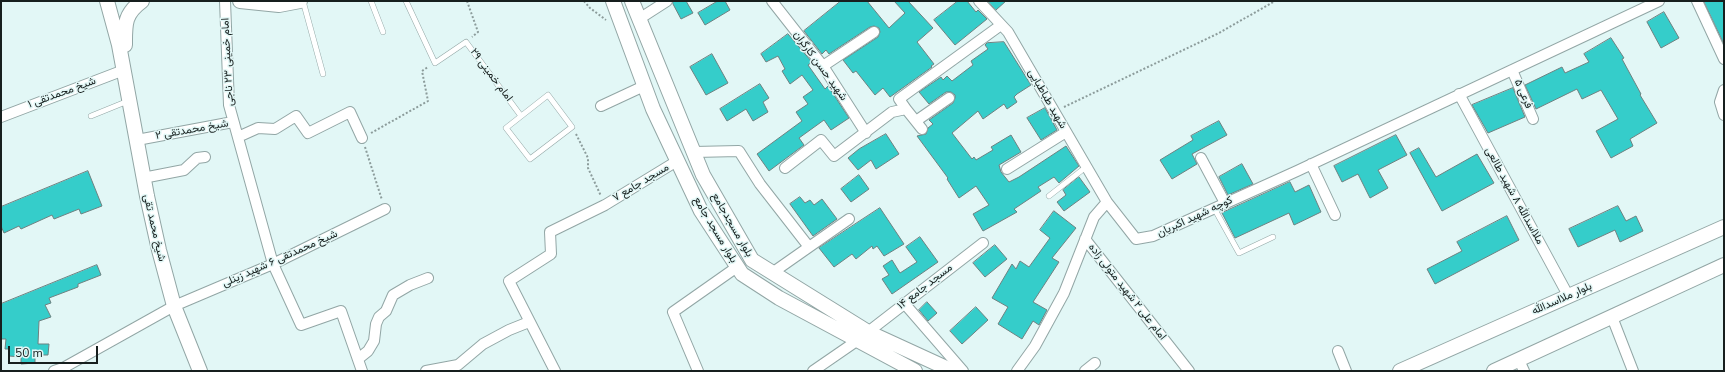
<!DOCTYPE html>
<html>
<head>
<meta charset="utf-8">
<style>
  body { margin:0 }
  #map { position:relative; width:1725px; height:372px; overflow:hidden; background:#e2f7f6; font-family:"Nunito Sans",sans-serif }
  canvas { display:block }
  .frame { position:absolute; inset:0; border:2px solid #171f1e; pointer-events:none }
  .scale { position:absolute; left:8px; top:346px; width:90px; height:18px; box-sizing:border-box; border:2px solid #171f1e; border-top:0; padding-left:5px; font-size:12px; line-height:14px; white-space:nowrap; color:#171f1e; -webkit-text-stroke:3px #e2f7f6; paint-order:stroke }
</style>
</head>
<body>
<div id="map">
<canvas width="1725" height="372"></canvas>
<div class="frame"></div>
<div class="scale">50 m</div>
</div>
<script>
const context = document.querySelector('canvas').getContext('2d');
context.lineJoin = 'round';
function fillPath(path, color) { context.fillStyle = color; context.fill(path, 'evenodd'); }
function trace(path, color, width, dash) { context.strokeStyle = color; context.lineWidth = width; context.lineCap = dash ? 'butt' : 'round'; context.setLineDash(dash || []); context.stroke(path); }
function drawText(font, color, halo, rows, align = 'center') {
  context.font = font + ' "Nunito Sans",Vazirmatn,sans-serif'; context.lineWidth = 3; context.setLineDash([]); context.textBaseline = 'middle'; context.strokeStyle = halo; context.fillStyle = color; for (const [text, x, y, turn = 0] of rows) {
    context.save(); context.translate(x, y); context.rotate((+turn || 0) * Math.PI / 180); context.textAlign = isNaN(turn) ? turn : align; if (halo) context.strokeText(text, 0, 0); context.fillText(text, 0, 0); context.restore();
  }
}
const building = new Path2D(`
  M 673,1 L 686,1 L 693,13 L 681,19 L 673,4 Z
  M 718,1 L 725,1 L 730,10 L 705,25 L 698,13 Z
  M 841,1 L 867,1 L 889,28 L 905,13 L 894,1 L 908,1 L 933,28 L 917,42 L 934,64 L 931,66 L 932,67 L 890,97 L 883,88 L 875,95 L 856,71 L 853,73 L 843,60 L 878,37 L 880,32 L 879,28 L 874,26 L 870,27 L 829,54 L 826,50 L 822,54 L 804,31 Z
  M 958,1 L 967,1 L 976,12 L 978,10 L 987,19 L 955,45 L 934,20 Z
  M 988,1 L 1006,1 L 996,10 Z
  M 1704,1 L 1724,1 L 1724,44 Z
  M 1664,12 L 1679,38 L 1661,48 L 1647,22 Z
  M 788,34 L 812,62 L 808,65 L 825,89 L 828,86 L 849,118 L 831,130 L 824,120 L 799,138 L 804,145 L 769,171 L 757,154 L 802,121 L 796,112 L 808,104 L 803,97 L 813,90 L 802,75 L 790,84 L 782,71 L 785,69 L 778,56 L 766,62 L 761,54 Z
  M 1611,38 L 1624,58 L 1622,59 L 1641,94 L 1640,95 L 1657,123 L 1630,139 L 1633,146 L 1611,158 L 1596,131 L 1618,119 L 1601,90 L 1582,99 L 1577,89 L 1536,109 L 1525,85 L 1562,67 L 1565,73 L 1589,62 L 1584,54 Z
  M 1004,42 L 1031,85 L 1017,94 L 1014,97 L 1017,102 L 1007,109 L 1004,104 L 983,119 L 978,111 L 952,133 L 972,159 L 974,157 L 976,160 L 993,150 L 991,147 L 1011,135 L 1021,152 L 999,165 L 1001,172 L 1009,182 L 1019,177 L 1066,146 L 1079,166 L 1059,183 L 1054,177 L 1038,187 L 1041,191 L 1014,209 L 1017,212 L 983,231 L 973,214 L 989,205 L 976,186 L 959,198 L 947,179 L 948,178 L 917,136 L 926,134 L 928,128 L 933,124 L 929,120 L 953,103 L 955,98 L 955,95 L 951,92 L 946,92 L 929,104 L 919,92 L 941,77 L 943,80 L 947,76 L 952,81 L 973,65 L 971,61 L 988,49 L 985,45 L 987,43 Z
  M 712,54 L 728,83 L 706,95 L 690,67 Z
  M 760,84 L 769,98 L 763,102 L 768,112 L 753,121 L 746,109 L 727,121 L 720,109 Z
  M 1513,88 L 1525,117 L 1488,133 L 1472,105 Z
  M 1045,108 L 1057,130 L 1041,140 L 1027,118 Z
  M 1219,121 L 1227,135 L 1192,154 L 1197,164 L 1172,179 L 1160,160 L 1193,140 L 1191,136 Z
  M 886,134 L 899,154 L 876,169 L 871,160 L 858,170 L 848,158 L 859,149 Z
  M 1396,135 L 1407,155 L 1378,170 L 1388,188 L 1370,198 L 1358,174 L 1342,182 L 1334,166 Z
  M 1419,148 L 1436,177 L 1477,154 L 1494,183 L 1442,211 L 1410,153 Z
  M 1242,164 L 1253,184 L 1228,195 L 1219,177 Z
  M 88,171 L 102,206 L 81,214 L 79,209 L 54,219 L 52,215 L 21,229 L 19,226 L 4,233 L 1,226 L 1,207 Z
  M 859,175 L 869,189 L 851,202 L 841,189 Z
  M 1079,177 L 1090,192 L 1064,211 L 1057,202 L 1066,195 L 1063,190 Z
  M 1290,182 L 1295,192 L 1309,185 L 1321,212 L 1294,225 L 1289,213 L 1235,238 L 1222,213 Z
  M 800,197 L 805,203 L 810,200 L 814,205 L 822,199 L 837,219 L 813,236 L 790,204 Z
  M 1618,206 L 1626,221 L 1636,216 L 1643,231 L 1620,242 L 1615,230 L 1578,247 L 1569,229 Z
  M 880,208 L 904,244 L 884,256 L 877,246 L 873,249 L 872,246 L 856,259 L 852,254 L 834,267 L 819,248 Z
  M 1054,211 L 1076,228 L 1052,258 L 1059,262 L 1033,302 L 1047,310 L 1039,325 L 1033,321 L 1022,339 L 998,324 L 1008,307 L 992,298 L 1012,264 L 1016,269 L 1020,261 L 1029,267 L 1050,238 L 1040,230 Z
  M 1507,216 L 1519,240 L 1435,284 L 1427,269 L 1462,251 L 1457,242 Z
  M 920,237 L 938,262 L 892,294 L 882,279 L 889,275 L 883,266 L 892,260 L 900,273 L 917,262 L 906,247 Z
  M 995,245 L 1007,259 L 985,277 L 973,263 Z
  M 97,265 L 101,275 L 78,284 L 78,287 L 49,298 L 51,303 L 45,305 L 51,317 L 39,321 L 38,344 L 49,344 L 48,355 L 35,355 L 35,363 L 21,364 L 21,357 L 9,356 L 9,349 L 5,349 L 6,339 L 1,339 L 1,304 Z
  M 927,302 L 937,313 L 928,321 L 919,310 Z
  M 976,307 L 988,320 L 962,344 L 950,331 Z`);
fillPath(building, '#35cdca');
trace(building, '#6d8180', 1);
const lane = new Path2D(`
  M 303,1 L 323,74
  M 371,1 L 383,32
  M 406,1 L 435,63 L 466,42 L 521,116
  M 548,95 L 572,127 L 530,159 L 506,128 Z
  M 91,116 L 128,101
  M 1049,196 L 1086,167
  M 1214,208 L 1239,253 L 1273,237`);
const street = new Path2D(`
  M 225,1 L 229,105 L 273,264 L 301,325 L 341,311 L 362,371
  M 772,1 L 823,66 L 866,133
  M 979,1 L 1008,32 L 1107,202 L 1136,239 L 1153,236 L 1297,171 L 1659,1
  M 1697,1 L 1724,59
  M 639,19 L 667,1
  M 823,66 L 874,32
  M 1512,70 L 1533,119
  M 1724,90 L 1720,102 L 1724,115
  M 1459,94 L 1569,297
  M 601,106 L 644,86
  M 906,109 L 899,99 L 1001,25
  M 1,117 L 124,70
  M 916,121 L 949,98
  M 238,137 L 258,128 L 275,129 L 296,116 L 308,133 L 350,112 L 362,138
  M 137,140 L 233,122
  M 694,152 L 739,151 L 760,184 L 809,247
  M 1201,158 L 1225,203
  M 1311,164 L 1335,215
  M 785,168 L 821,140 L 834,156 L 892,112 L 906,109 L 922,129
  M 1007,169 L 1066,132
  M 143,178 L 184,170 L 197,158 L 205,157
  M 1085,239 L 1189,371
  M 772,273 L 849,219
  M 904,303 L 963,371
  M 1612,317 L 1633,371
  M 868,332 L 983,243
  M 1338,351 L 1346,371
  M 358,359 L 368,351 L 374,341 L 376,324 L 379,317 L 386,311 L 393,295 L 410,285 L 428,278
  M 1519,360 L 1524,371
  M 54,371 L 63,368 L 174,306 L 273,264 L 385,209
  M 426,371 L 458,365 L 483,344 L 509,330 L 529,322
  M 555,371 L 509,281 L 551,254 L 550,232 L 605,205 L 677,161
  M 698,371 L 673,312 L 737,267
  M 813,371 L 858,340
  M 1017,371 L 1035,346 L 1064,293 L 1094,217 L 1107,202
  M 1085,371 L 1095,363`);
const secondary = new Path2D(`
  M 107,1 L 119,45 L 147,196 L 159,250 L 174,306 L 200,371
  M 240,1 L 279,5 L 300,1
  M 613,1 L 653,109 L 701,211 L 742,274 L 779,298 L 915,371
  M 632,1 L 703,175 L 752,260 L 868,332 L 953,371
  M 125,45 C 125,25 124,14 142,1
  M 1400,371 L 1724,227
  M 1494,371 L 1724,265`);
trace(lane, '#92a6a5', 6);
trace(street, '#92a6a5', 12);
trace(secondary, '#92a6a5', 16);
trace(new Path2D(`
  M 467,1 L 478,32 L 472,37
  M 584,1 L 590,8 L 606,20
  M 1064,107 L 1219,33 L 1275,1
  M 371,133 L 428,101 L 422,71 L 428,67
  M 576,134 L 588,158 L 588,168 L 601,196
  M 365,147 L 382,200`), '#8c9c9b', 2, [2, 2]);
trace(lane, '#fff', 5);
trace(street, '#fff', 10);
trace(secondary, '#fff', 14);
drawText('11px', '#171f1e', '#e2f7f6', [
  ["امام خمینی ۲۳ ناجی",228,62,-93],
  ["شهید حسن کارگران",820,66,54],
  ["امام خمینی ۲۹",491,75,53],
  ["شیخ محمدتقی ۱",62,93,-20],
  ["فرعی ۵",1523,94,67],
  ["شهید طباطبایی",1047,99,60],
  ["شیخ محمدتقی ۲",192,130,-10],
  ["مسجد جامع ۷",641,183,-31],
  ["ملااسدالله ۸ شهید طالعی",1514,196,61],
  ["کوچه شهید اکبریان",1195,217,-25],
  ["بلوار مسجدجامع",732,225,60],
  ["شیخ محمد تقی",154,228,77],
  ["بلوار مسجد جامع",715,230,59],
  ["شیخ محمدتقی ۶ شهید زینلی",280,259,-24],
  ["مسجد جامع ۱۴",925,287,-38],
  ["امام علی ۲ شهید متولی زاده",1127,292,52],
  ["بلوار ملااسدالله",1562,299,-24]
]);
</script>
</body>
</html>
